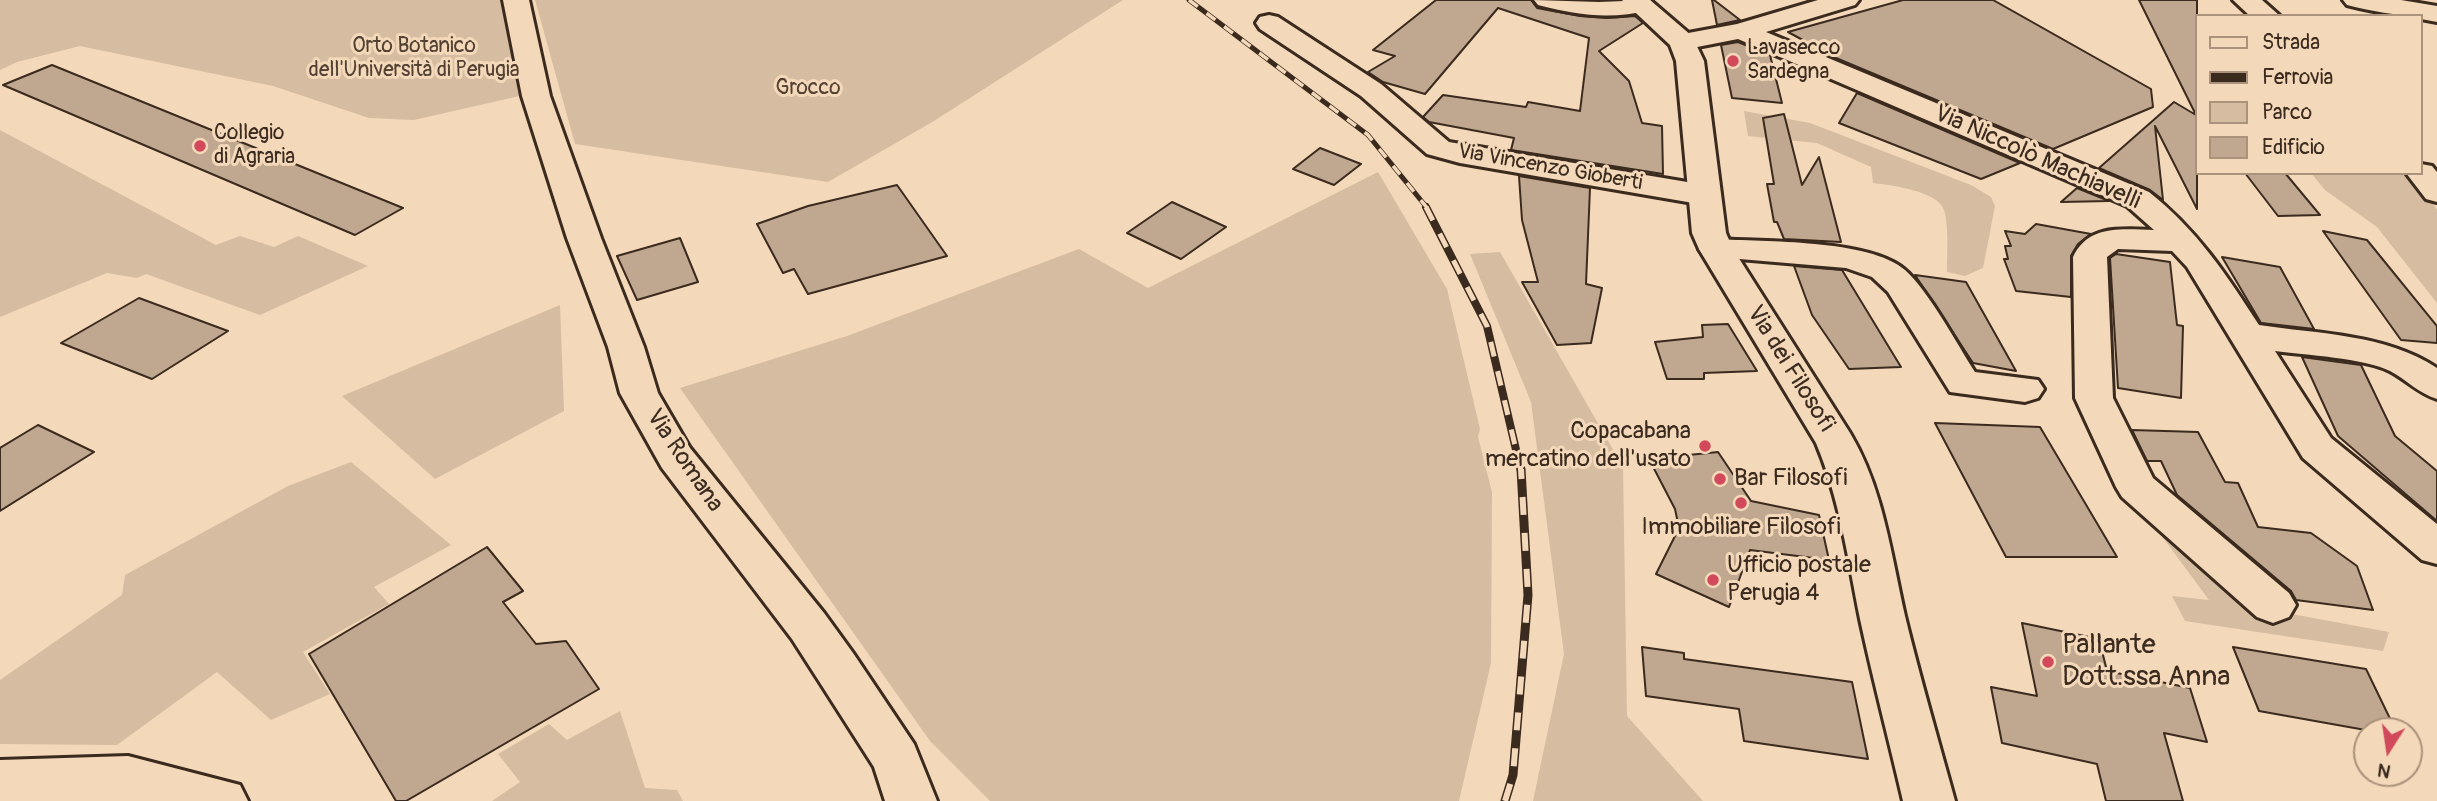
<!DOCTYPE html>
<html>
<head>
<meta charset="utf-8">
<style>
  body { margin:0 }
  #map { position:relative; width:2437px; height:801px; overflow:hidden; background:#f4d8ba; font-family:Pangolin,sans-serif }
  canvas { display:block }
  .legend { position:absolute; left:2195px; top:14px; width:228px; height:161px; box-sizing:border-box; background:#f4d8ba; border:2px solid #aa927c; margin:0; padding:9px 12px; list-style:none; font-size:21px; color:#3b2a1e }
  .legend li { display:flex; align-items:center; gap:14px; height:35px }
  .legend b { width:35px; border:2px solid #aa927c }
  .north { position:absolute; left:2353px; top:717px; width:70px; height:70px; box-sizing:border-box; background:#f4d8ba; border:2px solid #aa927c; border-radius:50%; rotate:192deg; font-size:19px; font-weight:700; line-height:28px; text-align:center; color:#3b2a1e }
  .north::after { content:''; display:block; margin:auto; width:24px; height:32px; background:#d1495b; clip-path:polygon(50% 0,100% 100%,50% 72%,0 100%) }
</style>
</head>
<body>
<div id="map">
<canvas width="2437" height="801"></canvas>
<ul class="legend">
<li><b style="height:9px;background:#f4d8ba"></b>Strada</li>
<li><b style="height:9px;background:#3b2a1e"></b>Ferrovia</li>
<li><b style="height:19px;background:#d6bca1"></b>Parco</li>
<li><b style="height:19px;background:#c0a78f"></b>Edificio</li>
</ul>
<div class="north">N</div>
</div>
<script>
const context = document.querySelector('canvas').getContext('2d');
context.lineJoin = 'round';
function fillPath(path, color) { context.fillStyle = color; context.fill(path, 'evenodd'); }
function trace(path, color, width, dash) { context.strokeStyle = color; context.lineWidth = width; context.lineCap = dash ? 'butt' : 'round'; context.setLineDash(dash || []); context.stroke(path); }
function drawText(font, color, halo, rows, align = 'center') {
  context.font = font + ' Pangolin,sans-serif'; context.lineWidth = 6; context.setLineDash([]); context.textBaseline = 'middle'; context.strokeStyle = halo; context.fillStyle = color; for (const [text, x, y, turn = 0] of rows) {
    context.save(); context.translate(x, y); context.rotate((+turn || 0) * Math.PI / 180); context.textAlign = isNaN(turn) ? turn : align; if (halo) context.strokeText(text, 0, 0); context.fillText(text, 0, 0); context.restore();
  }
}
fillPath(new Path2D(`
  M 0,0 L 506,0 L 524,95 L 414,120 L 369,118 L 273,86 L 80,46 L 17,62 L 0,70 Z
  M 535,0 L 1123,0 L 934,121 L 828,182 L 575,144 Z
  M 1744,111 L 1810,123 L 1971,185 L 1991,197 L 1995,206 L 1983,268 L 1965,276 L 1947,272 C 1947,256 1949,225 1944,210 C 1938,191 1891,185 1873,183 L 1871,167 L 1817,143 L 1748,136 Z
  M 0,130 L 216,245 L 240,236 L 274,247 L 298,236 L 368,266 L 260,315 L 146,274 L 137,278 L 107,273 L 0,317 Z
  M 1378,172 L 1447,289 L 1480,429 L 1478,437 L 1492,492 L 1491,663 L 1459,801 L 990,801 L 930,741 L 680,388 L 847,336 L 1079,249 L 1148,288 Z
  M 2311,173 L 2411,173 L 2423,187 L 2437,210 L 2437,303 L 2377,227 L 2325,190 Z
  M 1500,252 L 1623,467 L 1627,716 L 1703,801 L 1533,801 L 1564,654 L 1531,402 L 1470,254 Z
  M 560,305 L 564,411 L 435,479 L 342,396 Z
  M 351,462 L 451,545 L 374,587 L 389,604 L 303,652 L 330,694 L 271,720 L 217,672 L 117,745 L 0,744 L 0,680 L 122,595 L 125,575 L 288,486 Z
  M 2141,508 L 2254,607 L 2389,632 L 2383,651 L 2185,621 L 2172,596 L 2209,600 Z
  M 620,711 L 645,788 L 677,790 L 683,801 L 492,801 L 520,782 L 498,754 L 549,724 L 567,740 Z`), '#d6bca1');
const building = new Path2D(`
  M 1436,0 L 1531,0 L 1537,8 L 1580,16 L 1607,18 L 1635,16 L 1643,23 L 1599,51 L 1629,81 L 1642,123 L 1662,126 L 1663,174 L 1511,150 L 1514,138 L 1429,122 L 1423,117 L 1443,95 L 1526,107 L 1528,102 L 1580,111 L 1589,38 L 1498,8 L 1425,94 L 1383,82 L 1368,72 L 1395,56 L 1373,50 Z
  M 1712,0 L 1714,0 L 1740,20 L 1717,25 Z
  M 1903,0 L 1993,0 L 2151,89 L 2153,107 L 2053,149 L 1836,58 L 1788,32 Z
  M 2139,0 L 2197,0 L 2197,209 L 2155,126 L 2163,200 L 2150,190 L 2099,168 L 2174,102 L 2196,115 Z
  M 1738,42 L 1770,55 L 1782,103 L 1732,98 L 1721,45 Z
  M 52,65 L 403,208 L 355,235 L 3,85 Z
  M 1857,93 L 2020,163 L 1981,179 L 1839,123 Z
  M 1784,114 L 1802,185 L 1819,157 L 1841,242 L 1784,239 L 1777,222 L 1774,222 L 1767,184 L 1774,184 L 1763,118 Z
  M 1320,148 L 1361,164 L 1334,185 L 1293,169 Z
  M 2245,173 L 2285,173 L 2320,215 L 2278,216 Z
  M 1519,176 L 1590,188 L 1586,284 L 1602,288 L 1591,343 L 1557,345 L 1522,282 L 1538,282 L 1522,220 Z
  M 897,185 L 947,256 L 808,294 L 794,269 L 783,273 L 757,224 L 808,206 Z
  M 2077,188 L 2109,201 L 2061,202 Z
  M 1172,202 L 1226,227 L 1181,259 L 1127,233 Z
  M 2036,224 L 2091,234 L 2078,244 L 2071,256 L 2071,297 L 2016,291 L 2004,259 L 2008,259 L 2005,246 L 2011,246 L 2005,231 L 2025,234 Z
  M 2323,231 L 2367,240 L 2437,326 L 2437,343 L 2401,340 Z
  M 680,238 L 698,282 L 637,300 L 617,256 Z
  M 2116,254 L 2170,262 L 2177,325 L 2183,326 L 2181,398 L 2118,388 L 2110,258 Z
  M 2222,257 L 2280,267 L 2314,329 L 2261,323 Z
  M 1794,266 L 1842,270 L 1901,367 L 1849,369 L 1812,315 Z
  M 1915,275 L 1966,282 L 2016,371 L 1973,363 Z
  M 139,298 L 228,331 L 152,379 L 61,343 Z
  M 1728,324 L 1757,371 L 1704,373 L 1704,379 L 1667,379 L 1655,342 L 1703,337 L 1702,325 Z
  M 2302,357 L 2361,365 L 2395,436 L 2437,471 L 2437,521 L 2338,436 Z
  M 1935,423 L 2040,427 L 2117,557 L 2006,557 Z
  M 38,425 L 94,452 L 0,511 L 0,448 Z
  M 2132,430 L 2198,432 L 2225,482 L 2238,483 L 2258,527 L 2311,533 L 2357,566 L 2373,610 L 2296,600 L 2291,591 L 2177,495 L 2161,461 L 2147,461 Z
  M 1718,452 L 1751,501 L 1819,515 L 1829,560 L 1750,550 L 1729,607 L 1656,574 L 1679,528 L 1675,509 L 1649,459 Z
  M 487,547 L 523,591 L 503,602 L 536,644 L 566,641 L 599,689 L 406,801 L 396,801 L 309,654 Z
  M 2022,623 L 2099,639 L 2107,671 L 2190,688 L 2207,742 L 2164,733 L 2183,801 L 2106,801 L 2097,764 L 2002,743 L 1991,687 L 2037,696 Z
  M 1642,647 L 1684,653 L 1684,659 L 1852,682 L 1868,759 L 1744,741 L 1739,709 L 1646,696 Z
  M 2233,647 L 2366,669 L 2396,731 L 2371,731 L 2259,711 Z`);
fillPath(building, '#c0a78f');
trace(building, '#3b2a1e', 2);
const street = new Path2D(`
  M 1534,0 L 1599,2 L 1650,0 L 1654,5 L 1650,10 C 1610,20 1577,15 1538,5 Z
  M 1818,0 L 1859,0 L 1855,5 L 1766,32 L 2149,192 C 2197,230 2226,274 2259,325 C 2318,334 2386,334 2437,368 L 2437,399 C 2418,393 2407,380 2390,371 C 2364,358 2305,355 2275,351 L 2331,438 L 2437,524 L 2437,564 L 2422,560 L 2303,458 L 2187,267 L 2172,251 L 2118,249 L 2107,257 L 2113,398 L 2153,478 L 2289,593 L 2296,605 L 2289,617 L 2273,623 L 2257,617 L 2122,497 L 2116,487 L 2075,398 L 2073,257 C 2088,224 2123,229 2154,230 L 2127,206 L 1738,39 L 1682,50 L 1672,48 L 1669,42 L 1672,36 L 1737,24 Z
  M 2233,0 L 2262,0 L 2280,16 L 2250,16 Z
  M 1269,15 L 1278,17 L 1381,84 L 1449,142 L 1705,185 L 1716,188 L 1721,195 L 1716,202 L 1705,205 L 1460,163 L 1427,154 L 1361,96 L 1260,29 L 1256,23 L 1260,17 Z
  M 2421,164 L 2432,166 L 2437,172 L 2437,202 L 2426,199 L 2406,173 L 2421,173 Z
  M 1716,239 C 1763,242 1870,239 1905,270 C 1928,290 1957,344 1975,372 L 2038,380 L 2044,389 L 2038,398 L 2025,402 L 1950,392 L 1888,292 L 1872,277 L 1846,268 L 1704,256 L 1699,249 L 1704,242 Z`);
const secondary = new Path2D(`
  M 503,0 L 529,0 L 550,96 L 601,238 L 644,347 L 658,393 L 690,448 L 824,613 L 853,653 L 914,744 L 937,801 L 885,801 L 874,767 L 819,681 L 792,639 L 662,468 L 620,393 L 608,347 L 567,238 L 522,96 Z
  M 1622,0 L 1650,0 L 1692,36 L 1704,61 L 1726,233 L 1733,249 L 1850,433 C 1883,488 1891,554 1905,616 C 1920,678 1938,739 1955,801 L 1903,801 C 1889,740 1873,680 1860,619 C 1848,559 1840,500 1816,443 L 1699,249 L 1692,233 L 1676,61 L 1670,45 Z
  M 2343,0 L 2401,0 L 2437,6 L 2437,22 L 2421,19 L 2421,16 C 2396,16 2371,11 2347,5 Z
  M 128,756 L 240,785 L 248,801 L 0,801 L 0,760 Z`);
trace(street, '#3b2a1e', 6);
trace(secondary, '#3b2a1e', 6);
fillPath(street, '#f4d8ba');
fillPath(secondary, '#f4d8ba');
const railFar2 = new Path2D(`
  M 1189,0 L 1368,135 L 1428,209`);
const railFar1 = new Path2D(`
  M 1426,207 L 1487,326 L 1521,471`);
const rail = new Path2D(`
  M 1505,801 L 1513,775 L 1528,595 L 1521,469`);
trace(railFar2, '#3b2a1e', 5);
trace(railFar1, '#3b2a1e', 8);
trace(rail, '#3b2a1e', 9);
trace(railFar2, '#f4d8ba', 3.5, [11]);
trace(railFar1, '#f4d8ba', 5, [15]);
trace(rail, '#f4d8ba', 6, [18]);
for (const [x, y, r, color] of [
  [1733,61,7,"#d1495b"],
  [200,146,7,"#d1495b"],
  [1705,446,7,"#d1495b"],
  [1720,479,7,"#d1495b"],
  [1741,503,7,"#d1495b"],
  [1713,580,7,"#d1495b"],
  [2048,662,7,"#d1495b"]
]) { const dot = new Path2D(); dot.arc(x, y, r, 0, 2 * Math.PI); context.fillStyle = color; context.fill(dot); trace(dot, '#f4d8ba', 2.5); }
drawText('21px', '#524032', '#f4d8ba', [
  ["Orto Botanico",414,47],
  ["dell'Università di Perugia",414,71],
  ["Grocco",808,89]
]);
drawText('21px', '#3b2a1e', '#f4d8ba', [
  ["Lavasecco",1747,49],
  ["Sardegna",1747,73],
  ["Collegio",214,134],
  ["di Agraria",214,158]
], 'left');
drawText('21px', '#3b2a1e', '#f4d8ba', [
  ["Via Vincenzo Gioberti",1550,168,10]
]);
drawText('24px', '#3b2a1e', '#f4d8ba', [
  ["Via Niccolò Machiavelli",2037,158,24],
  ["Via dei Filosofi",1790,369,58],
  ["Via Romana",684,461,56]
]);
drawText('24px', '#3b2a1e', '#f4d8ba', [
  ["Copacabana",1691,432,"right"],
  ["mercatino dell'usato",1691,460,"right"],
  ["Bar Filosofi",1734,479],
  ["Immobiliare Filosofi",1741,528,"center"],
  ["Ufficio postale",1727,566],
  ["Perugia 4",1727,594]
], 'left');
drawText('28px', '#3b2a1e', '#f4d8ba', [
  ["Pallante",2062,646],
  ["Dott.ssa Anna",2062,678]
], 'left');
</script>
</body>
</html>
